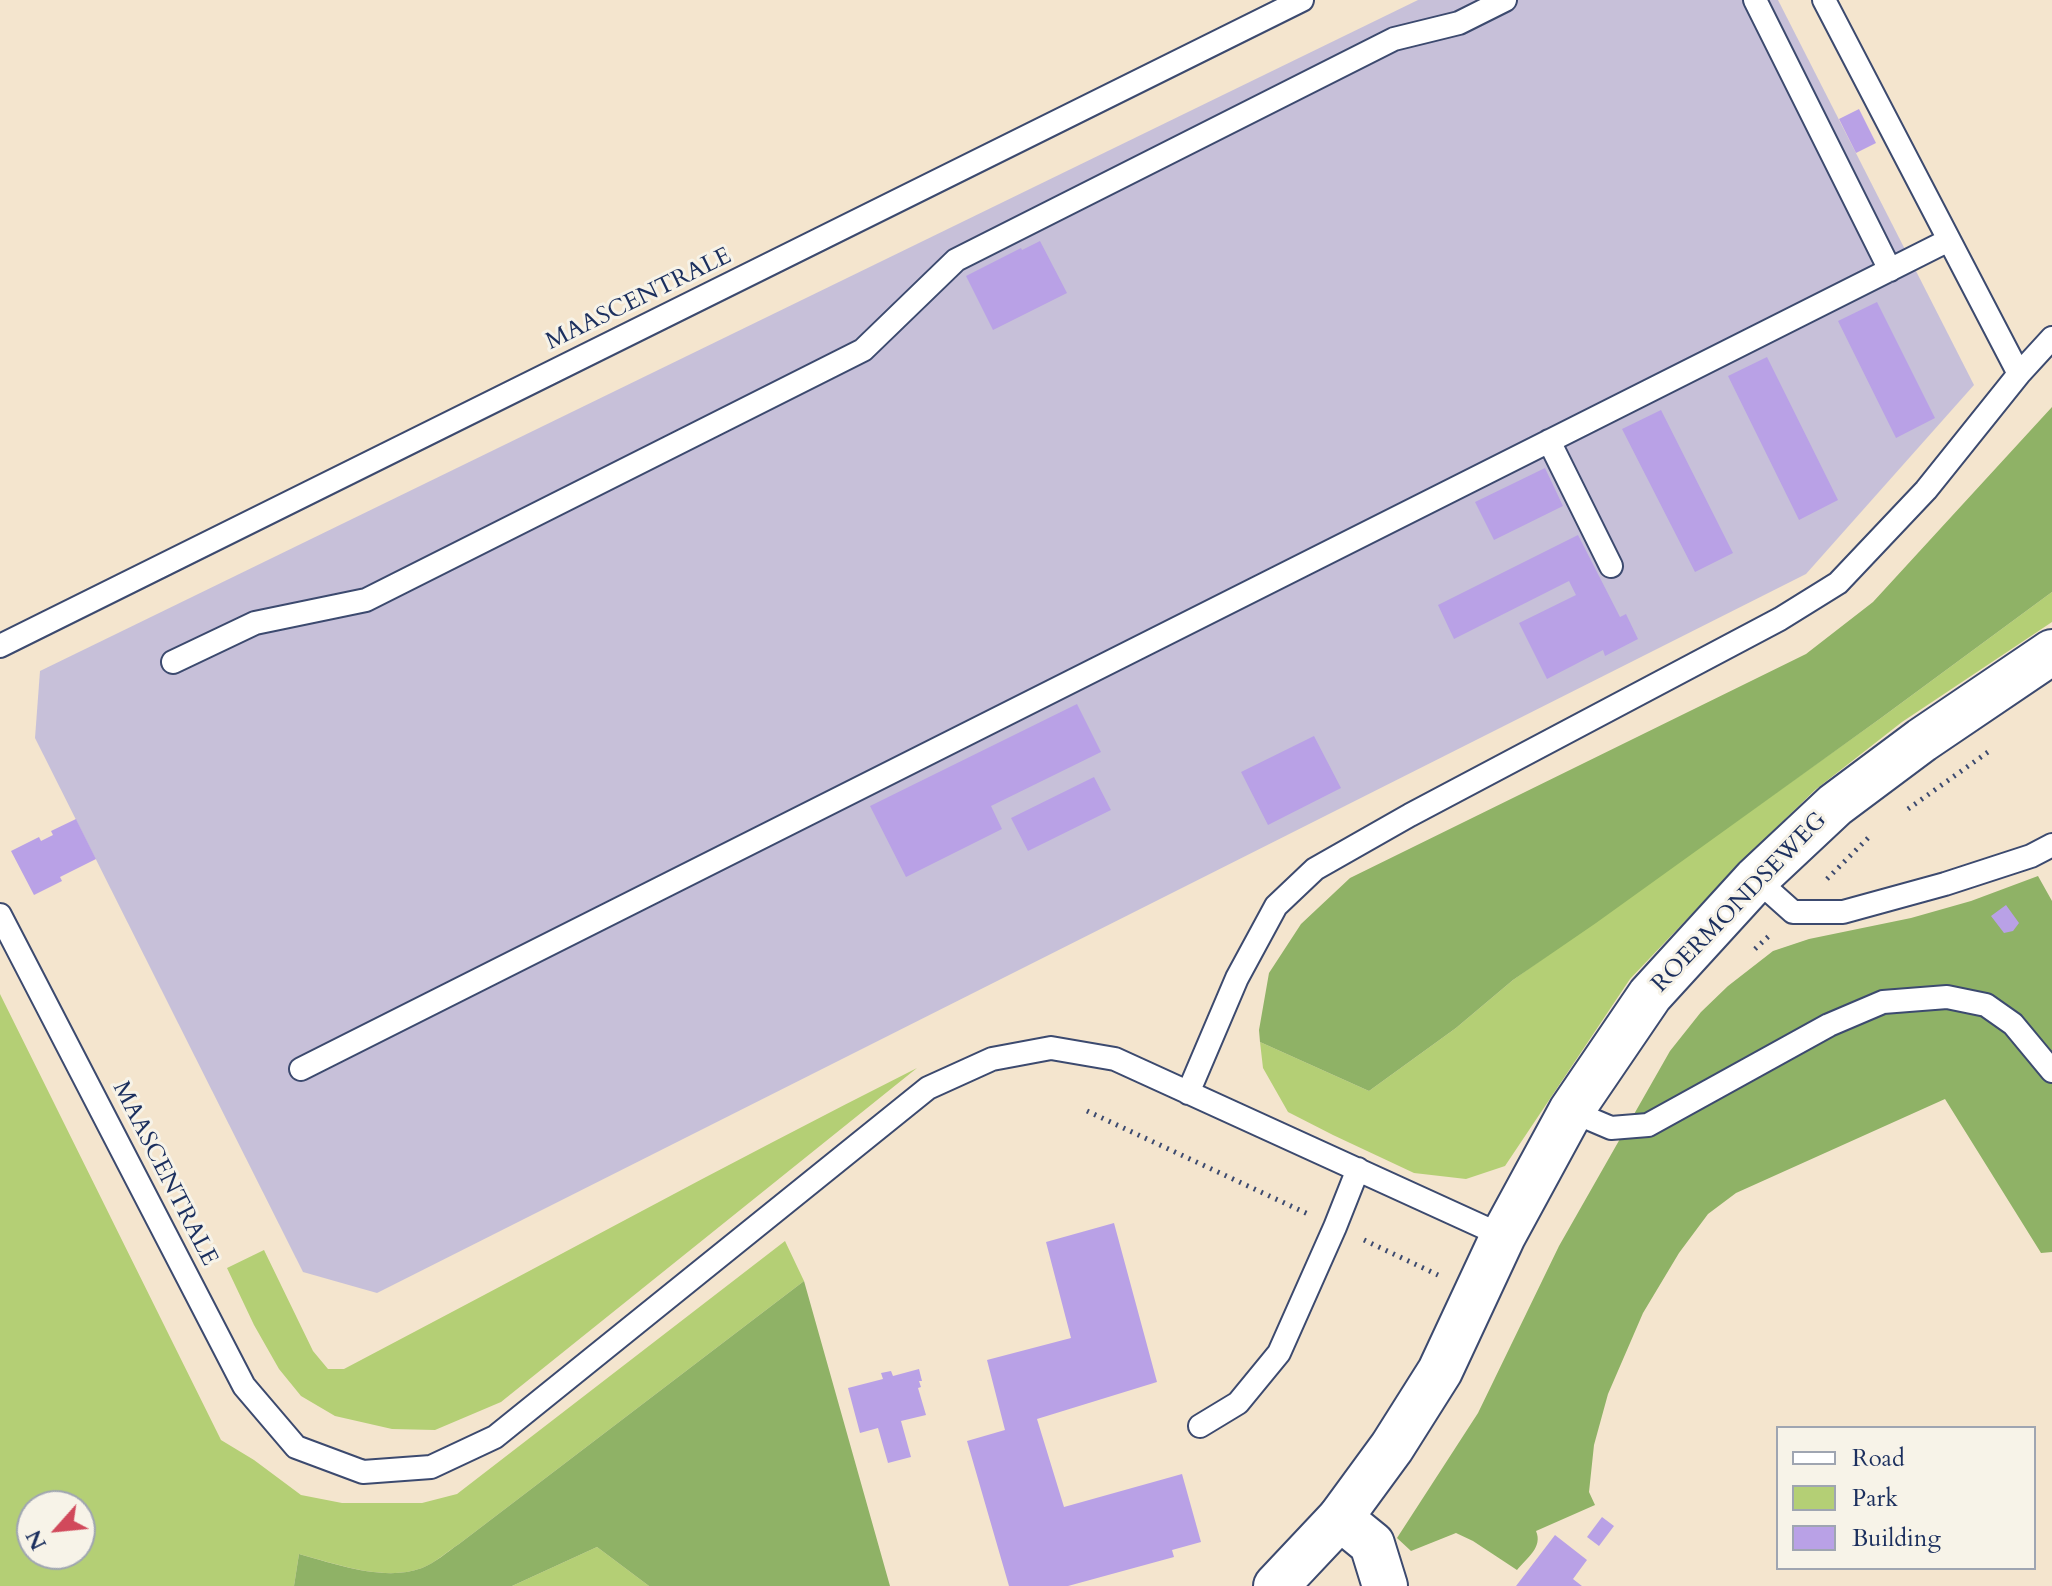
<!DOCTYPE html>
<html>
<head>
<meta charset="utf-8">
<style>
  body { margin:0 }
  #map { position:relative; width:2052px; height:1586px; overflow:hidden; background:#f4e5ce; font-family:Cardo,serif }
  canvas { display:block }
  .legend { position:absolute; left:1776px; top:1426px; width:260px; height:144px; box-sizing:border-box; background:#f7f3e8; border:2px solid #9fa5b1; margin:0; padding:10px 14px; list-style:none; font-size:24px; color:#1b2f5e }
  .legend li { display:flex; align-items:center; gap:16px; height:40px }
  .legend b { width:40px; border:2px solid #9fa5b1 }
  .north { position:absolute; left:16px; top:1490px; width:80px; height:80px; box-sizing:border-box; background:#f7f3e8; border:2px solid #9fa5b1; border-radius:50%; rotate:243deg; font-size:22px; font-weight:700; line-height:32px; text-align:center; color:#1b2f5e }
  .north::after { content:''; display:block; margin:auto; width:28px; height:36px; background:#d1495b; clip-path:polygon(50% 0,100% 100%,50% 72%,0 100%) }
</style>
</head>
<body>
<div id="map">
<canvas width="2052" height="1586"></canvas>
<ul class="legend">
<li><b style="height:10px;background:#fff"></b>Road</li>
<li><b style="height:22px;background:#b4cf75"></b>Park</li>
<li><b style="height:22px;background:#b9a1e6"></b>Building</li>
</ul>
<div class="north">N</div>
</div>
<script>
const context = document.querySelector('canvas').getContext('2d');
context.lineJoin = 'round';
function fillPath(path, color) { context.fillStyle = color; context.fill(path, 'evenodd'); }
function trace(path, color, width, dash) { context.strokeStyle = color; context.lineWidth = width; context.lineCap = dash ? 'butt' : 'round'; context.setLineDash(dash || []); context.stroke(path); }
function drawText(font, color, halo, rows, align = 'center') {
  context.font = font + ' Cardo,serif'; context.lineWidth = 6; context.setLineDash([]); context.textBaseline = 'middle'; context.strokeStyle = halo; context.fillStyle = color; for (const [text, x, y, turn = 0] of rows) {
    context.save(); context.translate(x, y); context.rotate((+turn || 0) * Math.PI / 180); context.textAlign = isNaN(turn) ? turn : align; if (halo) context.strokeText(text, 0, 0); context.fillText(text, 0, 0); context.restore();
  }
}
fillPath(new Path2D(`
  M 1418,0 L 1778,0 L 1974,385 L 1806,574 L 377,1293 L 303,1272 L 35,738 L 40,671 Z`), '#c7c0d9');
fillPath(new Path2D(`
  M 2052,592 L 2052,622 L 1902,722 L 1815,790 L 1744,859 L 1630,979 L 1505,1166 L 1466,1179 L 1414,1173 L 1333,1135 L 1288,1112 L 1263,1068 L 1260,1042 L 1369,1091 L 1456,1028 L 1513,980 L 1881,718 Z
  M 0,994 L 221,1440 L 254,1460 L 301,1495 L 342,1503 L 422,1503 L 457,1494 L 785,1241 L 804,1281 L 459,1544 C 448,1551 435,1563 422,1568 C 385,1582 336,1564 299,1554 L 294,1586 L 0,1586 ZM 32,1506 L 80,1506 L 80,1554 L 32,1554 Z
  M 917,1068 L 501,1402 L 435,1430 L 392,1429 L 335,1416 L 301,1396 L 279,1369 L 254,1325 L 227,1268 L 264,1250 L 313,1351 L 328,1369 L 344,1369 C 535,1269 724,1165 917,1068 Z
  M 597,1547 L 649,1586 L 512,1586 Z`), '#b4cf75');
fillPath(new Path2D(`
  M 2052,407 L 2052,592 L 1881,718 L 1596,923 L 1513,980 L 1456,1028 L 1369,1091 L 1260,1042 L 1259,1030 L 1269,973 L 1301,924 L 1350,878 L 1806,654 L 1873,602 Z
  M 2038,876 L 2052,901 L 2052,1252 L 2041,1253 L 1945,1099 L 1736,1193 L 1708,1214 L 1679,1253 L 1643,1313 L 1608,1394 L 1594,1445 L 1589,1492 L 1595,1505 L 1536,1531 C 1543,1547 1527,1558 1517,1570 L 1473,1541 L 1456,1533 L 1411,1551 L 1397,1538 L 1478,1413 L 1559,1246 L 1670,1051 L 1701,1012 L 1728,986 L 1773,951 L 1809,939 L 1911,918 L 1971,901 Z
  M 804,1281 L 890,1586 L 649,1586 L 597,1547 L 512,1586 L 294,1586 L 299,1554 C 335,1564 385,1582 422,1568 C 435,1563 447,1552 459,1544 Z`), '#8fb266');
fillPath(new Path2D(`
  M 1859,109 L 1876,143 L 1856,153 L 1839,119 Z
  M 1040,241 L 1067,293 L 993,330 L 966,276 L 1021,248 L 1022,250 Z
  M 1877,302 L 1935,418 L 1896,438 L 1838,321 Z
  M 1767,357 L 1838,500 L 1799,520 L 1728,376 Z
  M 1661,410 L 1733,553 L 1695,572 L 1622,429 Z
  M 1545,468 L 1563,506 L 1494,540 L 1475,502 Z
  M 1578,535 L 1620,617 L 1626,614 L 1638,639 L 1605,656 L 1603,650 L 1547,679 L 1519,623 L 1576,595 L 1569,581 L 1454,639 L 1438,605 Z
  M 1077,704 L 1101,752 L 991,806 L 1002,829 L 906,877 L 870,806 Z
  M 1314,736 L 1341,788 L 1268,825 L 1241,772 Z
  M 1094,777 L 1111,810 L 1028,851 L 1011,818 Z
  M 76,819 L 96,859 L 60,877 L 62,881 L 34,895 L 11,851 L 39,837 L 41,841 L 53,835 L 51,831 Z
  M 2006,905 L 2019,923 L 2013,931 L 2004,933 L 1991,916 Z
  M 1114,1223 L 1157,1382 L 1037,1419 L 1064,1507 L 1182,1474 L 1201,1542 L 1172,1550 L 1174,1557 L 1068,1586 L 1009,1586 L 967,1441 L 1005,1430 L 987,1360 L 1071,1338 L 1046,1242 Z
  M 919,1369 L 922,1381 L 919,1381 L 921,1387 L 918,1388 L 926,1415 L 901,1421 L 911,1457 L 888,1463 L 878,1428 L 860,1433 L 848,1388 L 883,1379 L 881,1373 L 891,1371 L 893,1376 Z
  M 1602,1517 L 1614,1526 L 1599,1546 L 1587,1537 Z
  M 1555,1535 L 1587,1560 L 1573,1579 L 1582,1586 L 1516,1586 Z`), '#b9a1e6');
const lane = new Path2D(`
  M 1755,0 L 1890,270
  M 1824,0 L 2019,374
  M 1549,441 L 1611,566
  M 0,646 L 1302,0
  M 173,662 L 255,623 L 366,600 L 863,350 L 956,260 L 1394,39 L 1459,23 L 1505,0
  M 1756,879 L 1793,912 L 1843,912 L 1945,884 L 2031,856 L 2052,845
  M 0,915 L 244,1386 L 296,1447 L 363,1472 L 431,1467 L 495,1437 L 928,1088 L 992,1059 L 1051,1048 L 1115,1059 L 1503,1236
  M 301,1069 L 1949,240
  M 1188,1093 L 1237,978 L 1276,906 L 1315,869 L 1410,815 L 1780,619 L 1838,583 L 1926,490 L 2019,374 L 2052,338
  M 1571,1111 L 1611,1128 L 1648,1125 L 1829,1025 L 1883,1002 L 1947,997 L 1986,1005 L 2013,1024 L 2052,1071
  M 1200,1426 L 1238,1403 L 1279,1353 L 1335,1227 L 1358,1169`);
const street = new Path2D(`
  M 1340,1518 L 1372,1544 L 1385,1586`);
const secondary = new Path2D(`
  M 1276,1586 L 1340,1518 L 1392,1447 L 1440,1371 L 1503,1236 L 1571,1111 L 1650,995 L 1756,879 L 1835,805 L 1922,740 L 2052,652`);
trace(lane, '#3c4a6f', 26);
trace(street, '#3c4a6f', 48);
trace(secondary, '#3c4a6f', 48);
trace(new Path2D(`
  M 1908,809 L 1988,752
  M 1827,879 L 1868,838
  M 1755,949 L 1771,934
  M 1087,1111 L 1308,1214
  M 1364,1240 L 1438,1275`), '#3c4a6f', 5, [2, 6]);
trace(lane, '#fff', 22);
trace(street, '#fff', 44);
trace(secondary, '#fff', 44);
drawText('24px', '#1b2f5e', '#f7f3e8', [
  ["MAASCENTRALE",639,300,-26],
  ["ROERMONDSEWEG",1740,903,-46],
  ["MAASCENTRALE",164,1174,63]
]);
</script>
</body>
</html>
